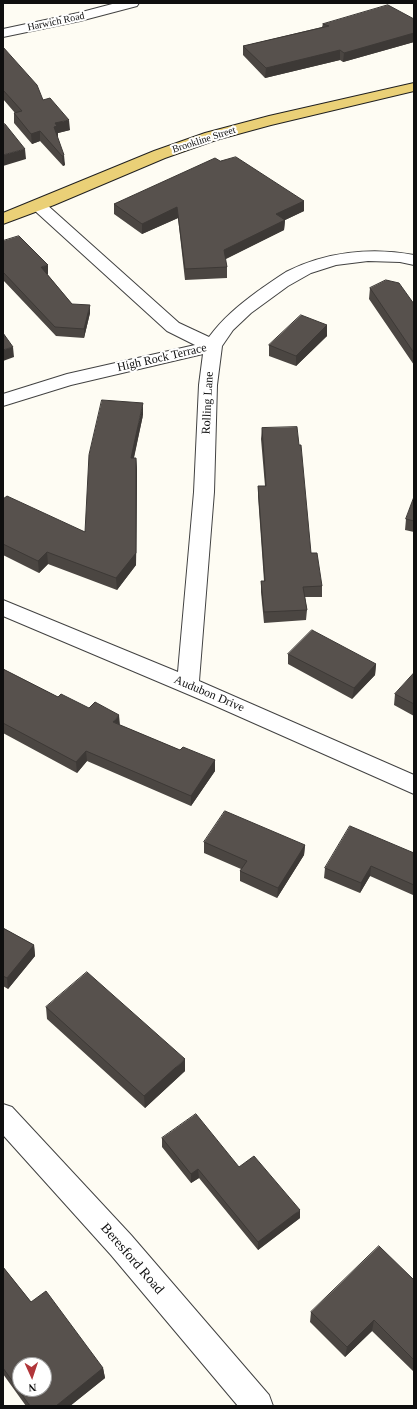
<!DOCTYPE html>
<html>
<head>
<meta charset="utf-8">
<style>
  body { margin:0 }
  #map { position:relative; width:417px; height:1409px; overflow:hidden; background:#fefcf3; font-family:Georgia,serif }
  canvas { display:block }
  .frame { position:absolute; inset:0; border:4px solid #0f0f0f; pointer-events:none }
  .north { position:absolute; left:12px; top:1357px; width:40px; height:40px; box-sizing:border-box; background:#fff; border:1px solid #9f9f9f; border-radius:50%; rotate:177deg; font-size:11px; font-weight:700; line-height:16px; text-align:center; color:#0f0f0f }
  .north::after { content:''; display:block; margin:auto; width:14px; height:18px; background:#b1363a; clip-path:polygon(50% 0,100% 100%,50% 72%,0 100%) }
</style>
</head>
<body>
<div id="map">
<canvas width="417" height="1409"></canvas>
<div class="frame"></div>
<div class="north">N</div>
</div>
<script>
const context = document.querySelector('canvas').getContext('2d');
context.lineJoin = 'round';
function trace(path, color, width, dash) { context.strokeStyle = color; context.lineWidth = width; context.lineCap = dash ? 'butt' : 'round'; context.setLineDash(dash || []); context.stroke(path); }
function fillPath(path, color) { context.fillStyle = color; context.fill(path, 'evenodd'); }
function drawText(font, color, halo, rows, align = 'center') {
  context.font = font + ' Georgia,serif'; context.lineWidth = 4; context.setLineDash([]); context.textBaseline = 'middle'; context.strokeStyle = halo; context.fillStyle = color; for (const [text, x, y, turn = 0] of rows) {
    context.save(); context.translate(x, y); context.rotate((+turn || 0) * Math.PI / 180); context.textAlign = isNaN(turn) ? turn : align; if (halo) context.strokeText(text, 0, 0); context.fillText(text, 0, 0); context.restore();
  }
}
const minor = new Path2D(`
  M 116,3 L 139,3 L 137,6 L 80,21 L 3,37 L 3,29 L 78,13 Z
  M 40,202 L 46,204 L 179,323 L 209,337 C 223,318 239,305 258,291 C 267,285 276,278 286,272 C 325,252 371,247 414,255 L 414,265 L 400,262 L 368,261 L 336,265 L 311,273 L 288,286 L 251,313 L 233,330 L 222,346 L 217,385 L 214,492 L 199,681 L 414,775 L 414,794 L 211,704 L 3,616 L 3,600 L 178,672 L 194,492 L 199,385 L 203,354 L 71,385 L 3,406 L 3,394 L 67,374 L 195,345 L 167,331 L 34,210 L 32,207 L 34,204 Z
  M 3,1104 L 12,1107 L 131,1235 L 269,1395 L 273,1406 L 238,1406 L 111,1255 L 3,1135 Z`);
const major = new Path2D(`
  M 414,83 L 414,91 L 271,125 L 216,140 L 165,158 L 54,205 L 3,224 L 3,213 L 154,151 L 205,133 L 269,116 Z`);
trace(minor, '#424242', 2);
trace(major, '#202020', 2);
fillPath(minor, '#fff');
fillPath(major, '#ead077');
fillPath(new Path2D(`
  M 414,19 L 414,42 L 343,62 L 340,60 L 265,78 L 243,55 L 243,46 L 322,27 L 323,24 Z
  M 3,47 L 43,100 L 70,130 L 58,133 L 58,137 L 57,137 L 65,165 L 63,166 L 40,141 L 32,144 L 14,123 L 14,113 L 15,113 L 3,99 Z
  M 220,161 L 304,201 L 304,211 L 285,220 L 284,230 L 225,259 L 227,267 L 227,278 L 185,280 L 178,218 L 142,234 L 114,214 L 114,204 Z
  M 3,241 L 48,274 L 47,274 L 72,304 L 90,313 L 84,338 L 56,336 L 3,280 Z
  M 370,288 L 414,304 L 414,365 L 369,299 Z
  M 327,325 L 327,336 L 296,366 L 269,356 L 269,345 Z
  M 143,415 L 134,458 L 136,458 L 137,470 L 136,565 L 117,590 L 48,564 L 39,573 L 3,555 L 3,499 L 85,532 Z
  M 262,428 L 311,553 L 322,586 L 322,597 L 305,597 L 307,610 L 306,620 L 264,623 L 261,592 L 261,581 L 264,581 L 258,496 L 258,486 L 265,486 L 261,439 Z
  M 414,497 L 414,532 L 405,530 L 406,519 Z
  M 288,654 L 376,664 L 375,675 L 352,699 L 288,664 Z
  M 3,669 L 58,697 L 120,725 L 180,750 L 215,760 L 215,771 L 191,806 L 87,761 L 77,773 L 3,733 Z
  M 414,673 L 414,716 L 394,705 L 395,694 Z
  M 204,842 L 305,845 L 304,855 L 277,898 L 240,881 L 240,871 L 241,869 L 204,853 Z
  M 414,853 L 414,893 L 413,895 L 370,876 L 360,893 L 324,878 L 325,868 Z
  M 3,928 L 34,945 L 35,956 L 8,989 L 3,986 Z
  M 46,1007 L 185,1071 L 145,1108 L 47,1019 Z
  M 162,1138 L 239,1167 L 300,1218 L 258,1250 L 199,1178 L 191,1183 L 162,1147 Z
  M 3,1267 L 31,1302 L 103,1368 L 105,1378 L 70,1406 L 26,1406 L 3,1374 Z
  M 414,1280 L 414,1372 L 372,1331 L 345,1357 L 310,1322 L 311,1312 Z`), '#4b4642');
fillPath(new Path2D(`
  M 414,33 L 414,42 L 343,62 L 344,53 Z
  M 340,50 L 340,60 L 265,78 L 266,68 Z
  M 69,120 L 70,130 L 58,133 L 58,137 L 54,138 L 54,127 L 55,123 Z
  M 40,131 L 40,141 L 32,144 L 31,134 Z
  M 25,149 L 26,159 L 3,166 L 3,155 Z
  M 64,155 L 65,165 L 63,166 L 62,156 Z
  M 304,201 L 304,211 L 285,220 L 284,230 L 224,260 L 224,250 L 276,214 Z
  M 177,207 L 178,218 L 142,234 L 142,224 Z
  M 48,265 L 48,274 L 41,276 L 41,267 Z
  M 90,305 L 90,313 L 84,338 L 84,329 Z
  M 327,325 L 327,336 L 296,366 L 296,356 Z
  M 13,347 L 14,357 L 3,361 L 3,350 Z
  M 143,403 L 143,415 L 131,470 L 131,458 Z
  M 136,458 L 137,470 L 136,565 L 117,590 L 116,578 Z
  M 47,552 L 48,564 L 39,573 L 38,561 Z
  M 376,664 L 375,675 L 352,699 L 354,688 Z
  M 119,715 L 120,725 L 113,722 Z
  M 86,751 L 87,761 L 77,773 L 76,762 Z
  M 215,760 L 215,771 L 191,806 L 191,796 Z
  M 305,845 L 304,855 L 277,898 L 278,888 Z
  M 371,866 L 370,876 L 360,893 L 361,883 Z
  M 34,945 L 35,956 L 8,989 L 7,978 Z
  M 185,1059 L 185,1071 L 145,1108 L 144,1096 Z
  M 198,1169 L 199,1178 L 191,1183 L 191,1174 Z
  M 300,1210 L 300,1218 L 258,1250 L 258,1242 Z
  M 374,1320 L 372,1331 L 345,1357 L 347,1347 Z
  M 103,1368 L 105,1378 L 70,1406 L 56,1406 Z`), '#3d3936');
const building = new Path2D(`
  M 388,5 L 414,19 L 414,33 L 344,53 L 340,50 L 266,68 L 243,46 L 329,26 L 323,24 Z
  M 3,47 L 37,85 L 43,100 L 50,98 L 69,120 L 55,123 L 57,126 L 54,127 L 64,155 L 62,156 L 40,131 L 31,134 L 14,113 L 22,111 L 3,90 Z
  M 5,124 L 25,149 L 3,155 L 3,125 Z
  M 236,157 L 304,201 L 276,214 L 285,220 L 224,250 L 227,267 L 185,269 L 177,207 L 142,224 L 114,204 L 215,158 L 220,161 Z
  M 19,236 L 48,265 L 41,267 L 72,304 L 90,305 L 84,329 L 55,327 L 3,272 L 3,241 Z
  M 386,280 L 399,283 L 414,304 L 414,353 L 370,288 Z
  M 301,315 L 327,325 L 296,356 L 269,345 Z
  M 3,333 L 13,347 L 3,350 Z
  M 102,400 L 143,403 L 131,458 L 136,458 L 136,553 L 116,578 L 47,552 L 38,561 L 3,544 L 3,499 L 7,496 L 85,532 L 89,455 Z
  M 297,427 L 299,445 L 301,445 L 311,553 L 317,553 L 322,586 L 303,587 L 307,610 L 264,612 L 261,581 L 265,581 L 258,486 L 266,486 L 262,428 Z
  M 414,497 L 414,521 L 406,519 Z
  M 312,630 L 376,664 L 354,688 L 288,654 Z
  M 3,669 L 58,697 L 61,694 L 89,708 L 95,702 L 119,715 L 113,722 L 180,750 L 183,747 L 215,760 L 191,796 L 86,751 L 76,762 L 3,723 Z
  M 414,673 L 414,704 L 395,694 Z
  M 225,811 L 305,845 L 278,888 L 240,871 L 247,861 L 204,842 Z
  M 350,826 L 414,853 L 414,885 L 371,866 L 361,883 L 325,868 Z
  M 3,928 L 34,945 L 7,978 L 3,976 Z
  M 87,972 L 185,1059 L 144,1096 L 46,1007 Z
  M 196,1114 L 239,1167 L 254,1156 L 300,1210 L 258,1242 L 198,1169 L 191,1174 L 162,1138 Z
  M 379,1246 L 414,1280 L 414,1360 L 374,1320 L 347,1347 L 311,1312 Z
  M 3,1267 L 31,1302 L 46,1291 L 103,1368 L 56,1406 L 30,1406 L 3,1368 ZM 20,1365 L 44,1365 L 44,1389 L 20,1389 Z`);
fillPath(building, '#57514d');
trace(building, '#3d3936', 1);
drawText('10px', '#0f0f0f', '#fff', [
  ["Harwich Road",56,22,-12],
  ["Brookline Street",204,140,-18]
]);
drawText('12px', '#0f0f0f', '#fff', [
  ["High Rock Terrace",162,358,-13],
  ["Rolling Lane",208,403,-87],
  ["Audubon Drive",209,694,23]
]);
drawText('14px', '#0f0f0f', '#fff', [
  ["Beresford Road",132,1259,49]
]);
</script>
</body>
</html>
